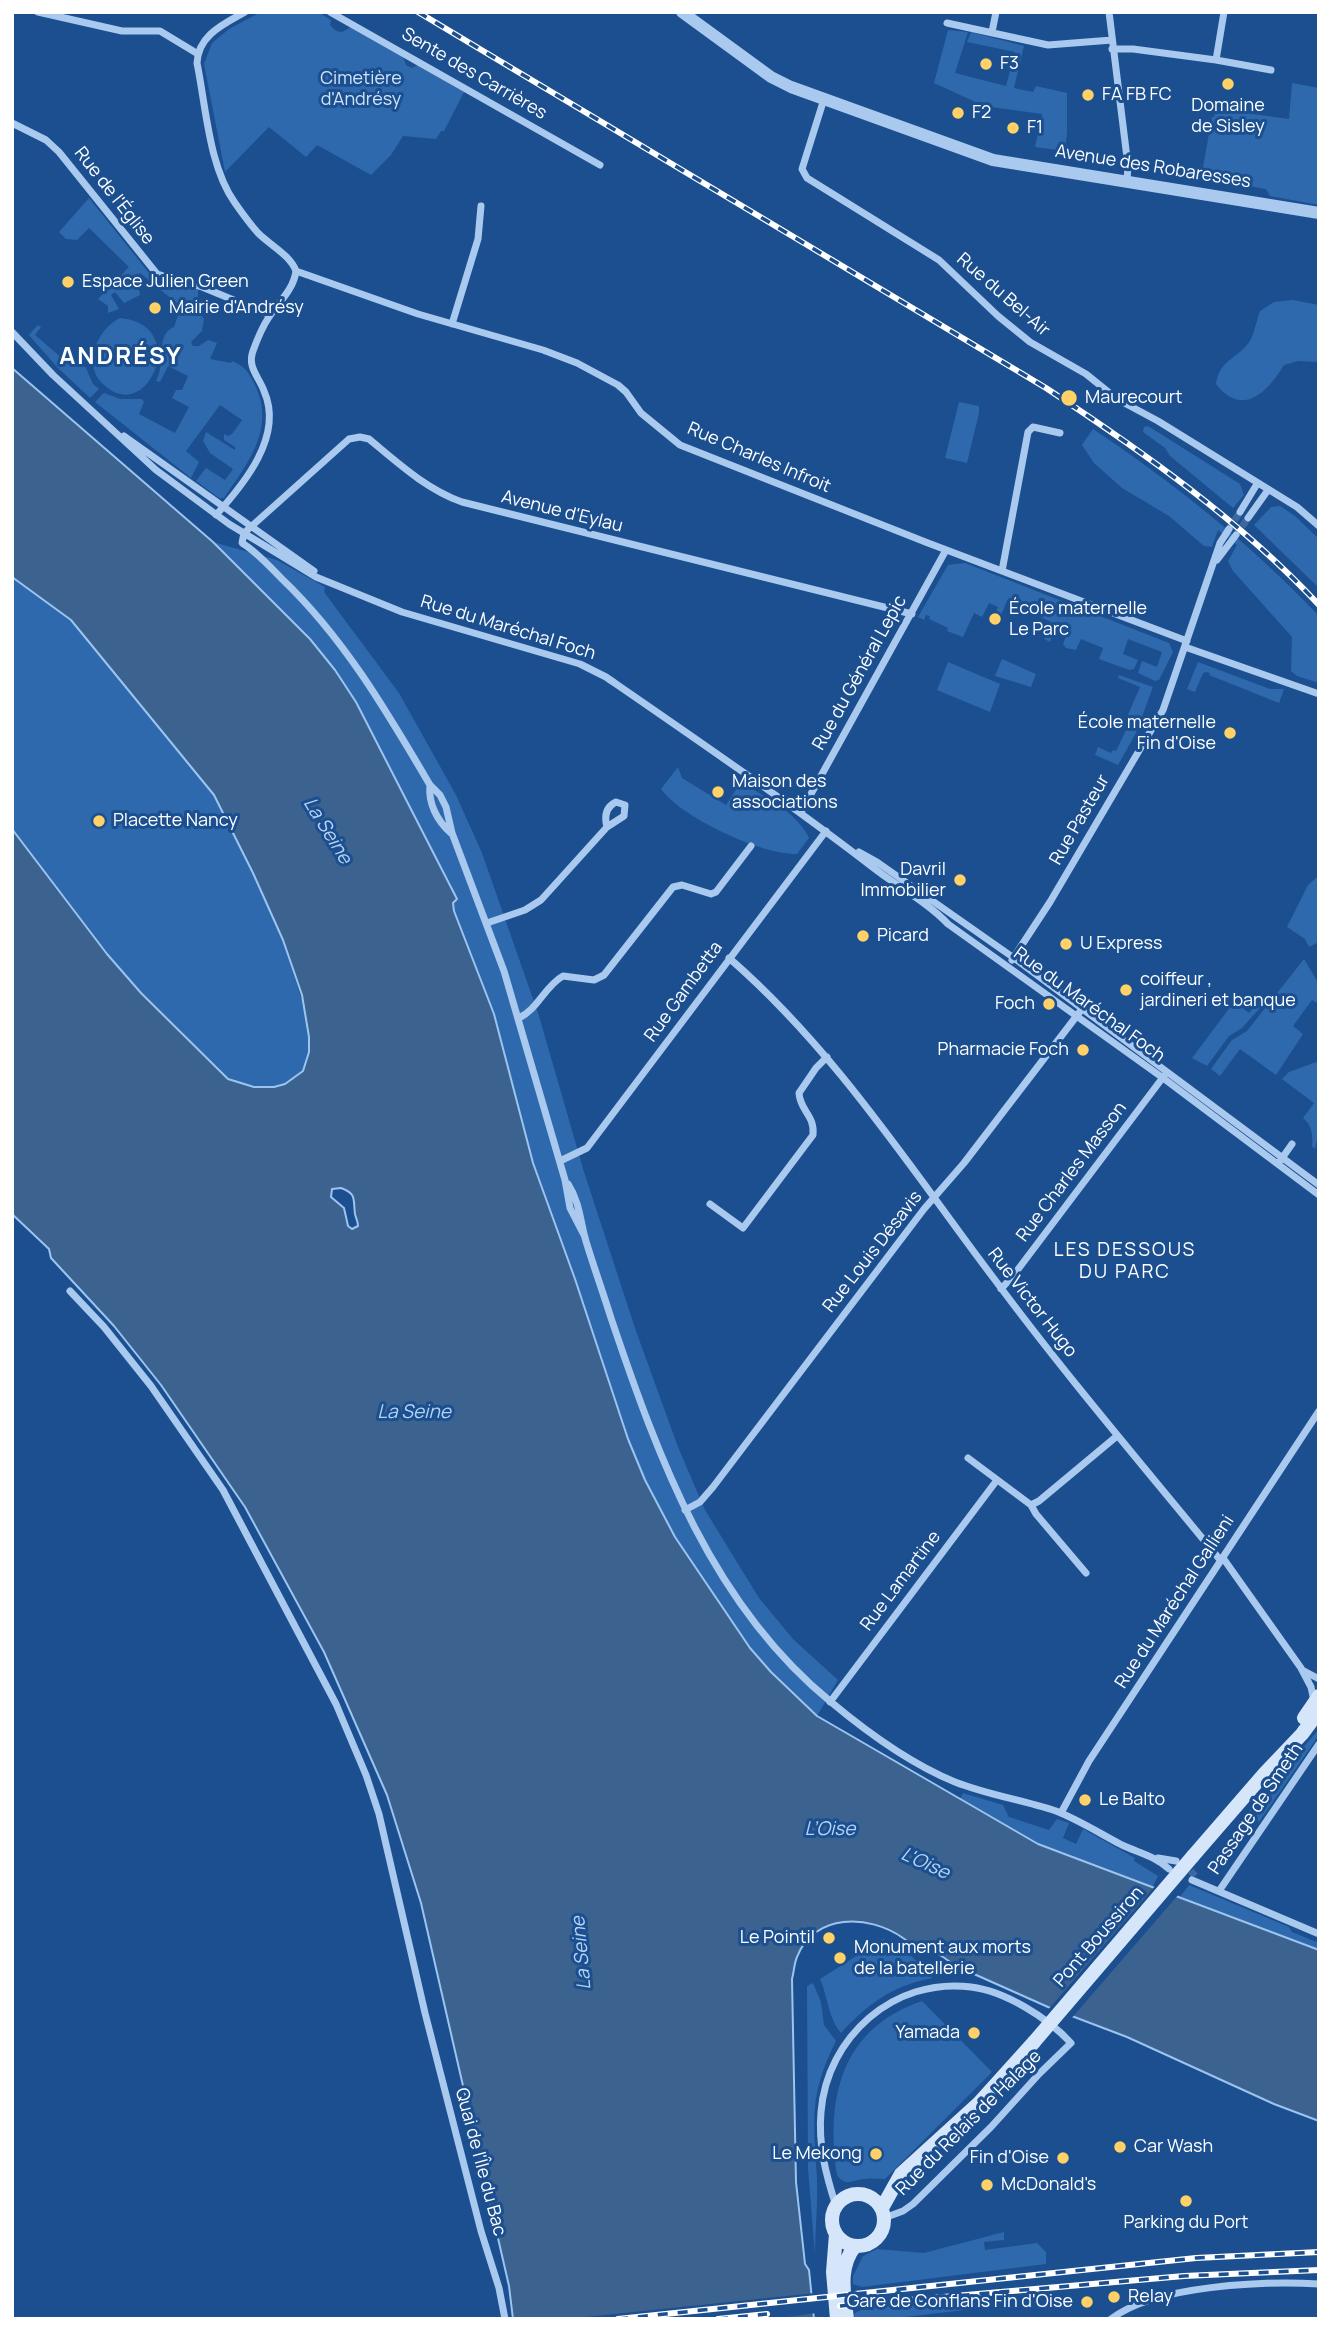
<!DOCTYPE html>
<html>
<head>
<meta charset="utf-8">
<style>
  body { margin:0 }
  #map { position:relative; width:1331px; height:2331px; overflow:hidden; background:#1b4f8f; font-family:Manrope,sans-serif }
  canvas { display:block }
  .frame { position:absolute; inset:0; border:14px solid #fff; pointer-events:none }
</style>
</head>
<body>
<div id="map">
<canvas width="1331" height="2331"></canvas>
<div class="frame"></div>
</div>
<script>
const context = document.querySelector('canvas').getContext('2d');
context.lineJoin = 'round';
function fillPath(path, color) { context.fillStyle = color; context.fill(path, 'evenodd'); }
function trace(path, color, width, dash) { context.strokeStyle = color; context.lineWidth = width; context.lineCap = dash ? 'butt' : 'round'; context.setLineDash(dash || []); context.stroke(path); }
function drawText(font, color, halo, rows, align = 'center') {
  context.font = font + ' Manrope,sans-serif'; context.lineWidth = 6; context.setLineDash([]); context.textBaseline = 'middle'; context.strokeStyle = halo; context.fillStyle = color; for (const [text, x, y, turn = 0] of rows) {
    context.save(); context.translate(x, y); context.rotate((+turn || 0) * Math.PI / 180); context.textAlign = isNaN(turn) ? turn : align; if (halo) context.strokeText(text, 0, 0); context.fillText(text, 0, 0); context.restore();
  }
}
fillPath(new Path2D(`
  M 261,12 L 318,12 L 331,20 L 330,25 L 336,31 L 342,32 L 351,27 L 403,57 L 406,65 L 412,68 L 418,65 L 464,92 L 444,131 L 441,131 L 436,139 L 403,136 L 391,155 L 371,175 L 317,145 L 306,157 L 269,127 L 225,172 L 204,64 L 212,43 L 229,29 Z
  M 948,30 L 968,32 L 955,73 L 1006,86 L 1015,52 L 967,42 L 971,32 L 1024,46 L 1014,88 L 1033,92 L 1036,86 L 1067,93 L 1067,132 L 1065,151 L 1035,147 L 1042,114 L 984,106 L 934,83 Z
  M 1292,83 L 1319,88 L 1319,205 L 1270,196 L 1266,189 L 1201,178 L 1212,117 L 1214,117 L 1216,109 L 1289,119 Z
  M 89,198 L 153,278 L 165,283 L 198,288 L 198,311 L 204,319 L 202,331 L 191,342 L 193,346 L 199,346 L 208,340 L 217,343 L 210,359 L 231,363 L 232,361 C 245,366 248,372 254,383 C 277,427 248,463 224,498 L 219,498 L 196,481 L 206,468 L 225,480 L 233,469 L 210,453 L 203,441 L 206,432 L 235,450 L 235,447 L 224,440 L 224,434 L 228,436 L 232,434 L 242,420 L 220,405 L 186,451 L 199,462 L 191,478 L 95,402 L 104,393 L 120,399 L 142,399 L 144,402 L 139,414 L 175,433 L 189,407 L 172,398 L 176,390 L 182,390 L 188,376 L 168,366 L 160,382 L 156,381 C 167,361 154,336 174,327 L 179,313 L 181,314 L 184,309 L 140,273 L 137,276 L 140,295 L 124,303 L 115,292 L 111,295 L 119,309 L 108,313 L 108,306 L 98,299 L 129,267 L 89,228 L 77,240 L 66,239 L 59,232 Z
  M 1293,300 L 1319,305 L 1319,362 L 1298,361 L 1284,365 C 1268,392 1242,418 1216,384 C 1220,357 1240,359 1251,339 C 1255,330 1257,319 1260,311 L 1274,302 Z
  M 120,318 C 193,324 146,432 100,381 C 83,361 99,328 120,318 Z
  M 38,325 L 41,327 L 35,335 L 63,359 L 69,353 L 86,368 L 93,384 L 99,389 L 90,398 L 57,367 L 29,335 Z
  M 959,402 L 979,406 L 979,413 L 967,463 L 945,458 Z
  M 1148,426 L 1240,484 L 1244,495 L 1233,508 L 1170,456 L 1165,448 L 1143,432 L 1144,427 Z
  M 1093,429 C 1175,484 1251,544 1319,616 L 1319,683 L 1297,676 L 1291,671 L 1292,637 L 1233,571 L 1228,561 L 1237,545 L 1218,530 L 1212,547 L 1204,546 L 1169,516 L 1122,488 L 1094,463 L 1082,445 Z
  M 1280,506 L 1295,516 L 1319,539 L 1319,588 L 1254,525 L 1271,507 Z
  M 213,542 L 277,560 L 325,587 L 324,592 L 399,693 L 456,795 L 482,853 L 539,1016 L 584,1172 L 636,1331 L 678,1447 L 705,1510 L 759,1598 L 793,1639 L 838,1680 L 817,1716 L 771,1672 L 750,1648 L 675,1537 L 645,1480 L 628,1439 L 575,1279 L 533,1163 L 494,1014 L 454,911 L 453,903 L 456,899 L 356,702 L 335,670 L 310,639 Z
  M 965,563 L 1169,643 L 1173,652 L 1159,680 L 1155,681 L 1138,673 L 1142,661 L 1157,667 L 1162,652 L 1128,639 L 1123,654 L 1138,660 L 1134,669 L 1129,670 L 1099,659 L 1103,648 L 1081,639 L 1076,650 L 1066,648 L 1063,644 L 1066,636 L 1054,632 L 1050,642 L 1044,639 L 1051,622 L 1007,601 L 996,627 L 990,625 L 998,607 L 989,603 L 982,617 L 974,613 L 963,637 L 947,631 L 948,628 L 929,619 L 930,616 L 926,615 L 924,620 L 918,617 L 948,565 Z
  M 12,577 L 71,620 L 214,795 L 253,873 L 283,940 L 307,1017 L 309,1052 L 303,1071 L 285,1084 L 275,1087 L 242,1085 L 228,1079 L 218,1071 L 141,993 L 107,954 L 12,829 Z
  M 1002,659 L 1036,674 L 1031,687 L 995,676 Z
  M 948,662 L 1000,684 L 990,712 L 937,690 Z
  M 1198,662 L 1270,689 L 1284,689 L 1279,703 L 1209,675 L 1210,673 L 1206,672 L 1203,673 L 1195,692 L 1187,689 Z
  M 1119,675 L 1153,687 L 1136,733 L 1118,765 L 1095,755 L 1098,747 L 1111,753 L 1113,750 L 1116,751 L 1131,720 L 1127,717 L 1140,687 L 1118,678 Z
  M 678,767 L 682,778 L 726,805 L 741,782 C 765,797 797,812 809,838 L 797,854 C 762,855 682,818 661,789 Z
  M 1317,877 L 1319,877 L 1319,942 L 1309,947 L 1305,939 L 1287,927 L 1308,885 Z
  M 1304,959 L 1319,984 L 1319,1004 L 1312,1000 L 1293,1026 L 1303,1034 L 1276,1075 L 1240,1049 L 1220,1076 L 1211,1069 L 1232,1040 L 1247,1031 Z
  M 1258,1001 L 1260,1008 L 1242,1028 L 1229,1036 L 1207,1066 L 1192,1058 L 1234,1002 L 1249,1013 Z
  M 1319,1061 L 1319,1130 L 1315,1149 L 1312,1146 C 1313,1135 1312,1125 1303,1118 L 1314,1103 L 1282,1079 L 1289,1072 Z
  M 1319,1729 L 1319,1735 L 1259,1822 L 1248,1812 Z
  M 963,1793 L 1003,1805 L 1009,1817 L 1049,1830 L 1057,1819 L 1069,1823 L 1063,1838 L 1076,1844 L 1083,1829 L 1135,1858 L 1134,1861 L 1158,1876 L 1152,1888 L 1038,1844 L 960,1799 Z
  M 1189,1885 L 1289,1927 L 1292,1932 L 1319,1943 L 1319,1950 L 1179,1898 Z
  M 883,1939 L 900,1946 L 931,1974 L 932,1978 C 925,1980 917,1981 910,1984 C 882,1993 860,2012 841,2033 C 828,2018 828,1997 820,1979 Z
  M 813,1983 L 821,2002 L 824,2025 L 836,2041 C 808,2097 814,2119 817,2179 C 818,2204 815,2230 815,2255 L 808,2168 L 807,1986 Z
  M 922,2001 L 992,2072 L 885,2179 C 878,2179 872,2178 865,2179 C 854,2179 846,2188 837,2175 C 826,2099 840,2029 922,2001 Z
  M 1004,2232 L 1004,2240 L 984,2242 L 985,2250 L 1037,2243 L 1046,2252 L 1046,2264 L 862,2287 L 853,2284 L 853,2276 L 863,2256 L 877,2249 L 924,2253 Z
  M 989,2298 L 993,2302 L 990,2307 L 888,2319 L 855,2319 L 854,2314 L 864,2308 Z`), '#2e69ad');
const water = new Path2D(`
  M 12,368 L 213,542 L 310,639 L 335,670 L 356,702 L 457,899 L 453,903 L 454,911 L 494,1014 L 533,1163 L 575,1279 L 628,1439 L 645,1480 L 675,1537 L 750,1648 L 771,1672 L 817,1716 L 1038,1844 L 1319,1950 L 1319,2121 L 1274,2104 L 1127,2037 L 1048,2007 L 956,1966 L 930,1948 L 919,1953 C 914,1948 909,1942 903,1938 C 869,1914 814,1913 797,1957 C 794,1964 794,1972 792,1979 L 796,2182 L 805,2264 L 809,2270 L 814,2319 L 513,2319 L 509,2286 L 421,1903 L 387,1795 L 324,1652 L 245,1507 L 161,1385 L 114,1326 L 51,1258 L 49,1249 L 12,1214 L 12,829 L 107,954 L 141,993 L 228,1079 L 254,1087 L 274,1087 L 285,1084 L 303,1071 L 309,1052 L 309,1037 L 302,995 L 283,940 L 253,873 L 214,795 L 71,620 L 12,577 ZM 341,1188 C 357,1194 353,1199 355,1214 C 356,1218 358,1222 358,1226 L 352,1229 L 348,1226 L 344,1208 L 331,1197 L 332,1189 Z`);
fillPath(water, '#3c6290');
trace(water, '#9cc4f0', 2);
fillPath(new Path2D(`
  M 1156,1885 L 1179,1894 L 1070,2020 L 1047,2011 Z
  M 815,2293 L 817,2313 L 771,2319 L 566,2319 Z`), '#1b4f8f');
trace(new Path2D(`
  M 1229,529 L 1240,512
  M 1236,535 L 1248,518
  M 1184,1863 L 1195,1876`), '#3d69a0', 7, [7, 3.5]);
trace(new Path2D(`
  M 38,12 L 122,31 L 160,31 L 198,54
  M 330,12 L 600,165
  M 1109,12 L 1128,166 L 1127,180
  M 1224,12 L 1216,60 L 1271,70
  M 947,23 L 1048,45 L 1112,40
  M 992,32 L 996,12
  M 1112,49 L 1133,49 L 1216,60
  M 824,99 L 802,169 L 807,178 L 939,260 L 998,316 L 1030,342 L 1086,374 L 1117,399 L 1158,421 L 1297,507 L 1319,526
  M 12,123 L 46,140 L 59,152 L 157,274 L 202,287 L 270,315
  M 296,271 L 418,314 L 543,350 L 577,363 L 618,385 L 626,392 L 641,413 L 680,445 L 928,543 L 1187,641
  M 452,324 L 478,239 L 481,206
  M 12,332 L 53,375 L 156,470 L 229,524 L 316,577 L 402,612 L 580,664 L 606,677 C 696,739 785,800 871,866 C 896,886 926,901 948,924 L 1163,1078 L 1319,1195
  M 124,436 L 314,571
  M 1240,512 L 1257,484
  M 216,515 C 244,484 284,436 264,391 C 259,377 247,367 253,351 C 257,340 262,327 269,317 C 278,303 294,289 296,271 C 290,255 270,245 258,233 C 250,224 242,213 235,203 C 209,167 206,107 197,63 C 198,35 224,24 245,12
  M 1248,518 L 1268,490
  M 1217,560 L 1236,535
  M 1002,571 L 1028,432 L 1033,427 L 1060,433
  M 1185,647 L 1319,694
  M 430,785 C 428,803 437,821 451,833
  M 801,812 L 946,550
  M 859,852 L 877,862 L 1014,958 L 1319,1185
  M 487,923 L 525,910 L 541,900 L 607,827 L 624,816 L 625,805 L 616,802 C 606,807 604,816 607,827
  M 729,958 C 835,1050 911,1169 995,1280 C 1067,1377 1145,1468 1221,1561
  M 1012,960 L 1050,902 L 1163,710 L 1220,543 L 1229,529
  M 519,1018 C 538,1009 545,986 563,976 L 594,980 L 604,975 L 673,887 L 682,885 L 711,894 L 716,892 L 751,846
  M 560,1161 L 587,1148 L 826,831
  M 1280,1161 L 1292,1144
  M 568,1184 C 579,1201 580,1218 585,1238 C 593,1265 603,1292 611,1318 C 659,1460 712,1605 831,1702 C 868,1733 911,1764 955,1782 C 988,1795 1023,1800 1056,1811 C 1079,1820 1101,1834 1122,1845 C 1139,1853 1155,1856 1169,1869
  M 710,1204 L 743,1228 L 813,1135 C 815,1115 800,1111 799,1093 L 816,1068 L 827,1057
  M 585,1237 L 570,1208 L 565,1180 L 504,971 L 452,833 L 446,807 L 440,795 L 430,785 C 387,712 344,638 282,579 C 270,567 257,552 242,543 L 244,533 L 349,439 L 360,437 L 369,439 C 398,463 426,489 462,502 L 912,614
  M 1001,1289 L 1013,1276 L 1164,1076
  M 70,1291 L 104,1327 L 151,1386 L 223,1490 L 336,1704 L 366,1775 L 379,1814 L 425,2013 L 481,2231 L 499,2288 L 505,2319
  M 968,1458 L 1031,1505 L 1039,1501 L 1117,1436
  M 1031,1505 L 1036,1514 L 1086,1573
  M 685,1510 L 700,1502 L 713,1487 L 924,1209 L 964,1163 L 1082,1009
  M 1223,1558 L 1301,1668 L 1311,1687 L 1314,1701
  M 1304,1671 L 1319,1679
  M 830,1702 L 997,1480
  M 1061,1813 L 1089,1761 L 1319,1411
  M 1158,1858 L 1176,1861
  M 1192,1880 L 1319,1934
  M 1219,1891 L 1319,1744
  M 836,2206 C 826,2175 818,2145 821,2112 C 827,2037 894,1977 971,1987 C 1005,1991 1048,2018 1071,2043 L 1039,2074 L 991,2127 L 913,2204 L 903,2211 L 884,2218
  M 1111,2319 C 1155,2285 1264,2281 1319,2284`), '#a9c9ee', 7);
trace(new Path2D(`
  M 682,12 L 771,77 L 791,87 L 993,160 L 1319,213`), '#a9c9ee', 12);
trace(new Path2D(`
  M 1304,1718 L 1319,1696
  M 1193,1856 L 1264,1774 L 1302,1734 L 1319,1711
  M832 2220a26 26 0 1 1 52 0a26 26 0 1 1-52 0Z
  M 882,2208 L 901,2174 L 979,2103 L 1034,2042
  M 836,2234 L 833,2272 L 837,2319
  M 847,2319 C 844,2293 838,2267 855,2246`), '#d6e6fa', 14);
const rail = new Path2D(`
  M 418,12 L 1046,388 C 1143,452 1240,520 1319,605
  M 840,2306 L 1184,2276 L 1319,2270
  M 618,2319 L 1196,2258 L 1319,2252
  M 718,2319 L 767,2314`);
trace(rail, '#fff', 6);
trace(rail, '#1b4f8f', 3.5, [10]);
trace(new Path2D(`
  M 1034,2042 L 1193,1856`), '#d6e6fa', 14);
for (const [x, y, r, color] of [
  [986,64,7,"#ffd166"],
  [1228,84,7,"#ffd166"],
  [1088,95,7,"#ffd166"],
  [958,113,7,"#ffd166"],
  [1013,128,7,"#ffd166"],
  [68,282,7,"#ffd166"],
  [155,308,7,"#ffd166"],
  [1069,398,9,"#ffd166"],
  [995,619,7,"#ffd166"],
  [1230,733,7,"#ffd166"],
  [718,792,7,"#ffd166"],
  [99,821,7,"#ffd166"],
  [960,880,7,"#ffd166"],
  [863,936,7,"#ffd166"],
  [1066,944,7,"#ffd166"],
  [1126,990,7,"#ffd166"],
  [1049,1004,7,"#ffd166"],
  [1083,1050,7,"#ffd166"],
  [1085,1800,7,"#ffd166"],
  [829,1938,7,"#ffd166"],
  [840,1958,7,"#ffd166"],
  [974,2033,7,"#ffd166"],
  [1120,2147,7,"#ffd166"],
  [876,2154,7,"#ffd166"],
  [1063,2158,7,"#ffd166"],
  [987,2185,7,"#ffd166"],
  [1186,2201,7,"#ffd166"],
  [1114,2297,7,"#ffd166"],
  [1087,2302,7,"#ffd166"]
]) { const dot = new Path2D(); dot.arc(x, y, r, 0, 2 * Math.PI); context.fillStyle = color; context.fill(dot); trace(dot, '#1b4f8f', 2.5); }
drawText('18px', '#fff', '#1b4f8f', [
  ["F3",1000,64],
  ["FA FB FC",1102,95],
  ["Domaine",1228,106,"center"],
  ["de Sisley",1228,127,"center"],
  ["F2",972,113],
  ["F1",1027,128],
  ["Espace Julien Green",82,282],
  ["Mairie d'Andrésy",169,308],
  ["Maurecourt",1085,398],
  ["École maternelle",1009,609],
  ["Le Parc",1009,630],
  ["École maternelle",1216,723,"right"],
  ["Fin d'Oise",1216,744,"right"],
  ["Maison des",732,782],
  ["associations",732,803],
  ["Placette Nancy",113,821],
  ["Davril",946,870,"right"],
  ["Immobilier",946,891,"right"],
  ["Picard",877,936],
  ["U Express",1080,944],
  ["coiffeur ,",1140,980],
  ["jardineri et banque",1140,1001],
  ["Foch",1035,1004,"right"],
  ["Pharmacie Foch",1069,1050,"right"],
  ["Le Balto",1099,1800],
  ["Le Pointil",815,1938,"right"],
  ["Monument aux morts",854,1948],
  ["de la batellerie",854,1969],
  ["Yamada",960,2033,"right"],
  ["Car Wash",1134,2147],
  ["Le Mekong",862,2154,"right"],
  ["Fin d'Oise",1049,2158,"right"],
  ["McDonald's",1001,2185],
  ["Parking du Port",1186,2223,"center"],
  ["Relay",1128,2297],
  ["Gare de Conflans Fin d'Oise",1073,2302,"right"]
], 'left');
drawText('18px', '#fff', '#1b4f8f', [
  ["Sente des Carrières",474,74,30],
  ["Avenue des Robaresses",1153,167,9],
  ["Rue de l'Église",114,196,52],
  ["Rue du Bel-Air",1003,295,41],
  ["Rue Charles Infroit",759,458,23],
  ["Avenue d'Eylau",562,512,14],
  ["Rue du Maréchal Foch",508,628,17],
  ["Rue du Général Lepic",860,673,-61],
  ["Rue Pasteur",1080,820,-60],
  ["Rue Gambetta",684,992,-54],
  ["Rue du Maréchal Foch",1089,1005,36],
  ["Rue Charles Masson",1072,1172,-53],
  ["Rue Louis Désavis",873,1252,-52],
  ["Rue Victor Hugo",1032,1303,52],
  ["Rue Lamartine",901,1581,-53],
  ["Rue du Maréchal Gallieni",1175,1602,-57],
  ["Passage de Smeth",1256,1809,-56],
  ["Pont Boussiron",1099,1937,-49],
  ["Rue du Relais de Halage",969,2123,-45],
  ["Quai de l'Île du Bac",480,2162,75]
]);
drawText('18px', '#cfe3fa', '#1b4f8f', [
  ["Cimetière",361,79],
  ["d'Andrésy",361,100]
]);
drawText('italic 19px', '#b5d3f5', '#1b4f8f', [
  ["La Seine",327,831,58],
  ["La Seine",414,1413],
  ["L’Oise",830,1830],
  ["L'Oise",925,1864,24],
  ["La Seine",582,1953,-95]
]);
context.letterSpacing = '2px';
drawText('19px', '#fff', '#1b4f8f', [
  ["LES DESSOUS",1125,1251],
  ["DU PARC",1125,1273]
]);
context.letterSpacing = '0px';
context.letterSpacing = '2px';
drawText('bold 24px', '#fff', '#1b4f8f', [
  ["ANDRÉSY",121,357]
]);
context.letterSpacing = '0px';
</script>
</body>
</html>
